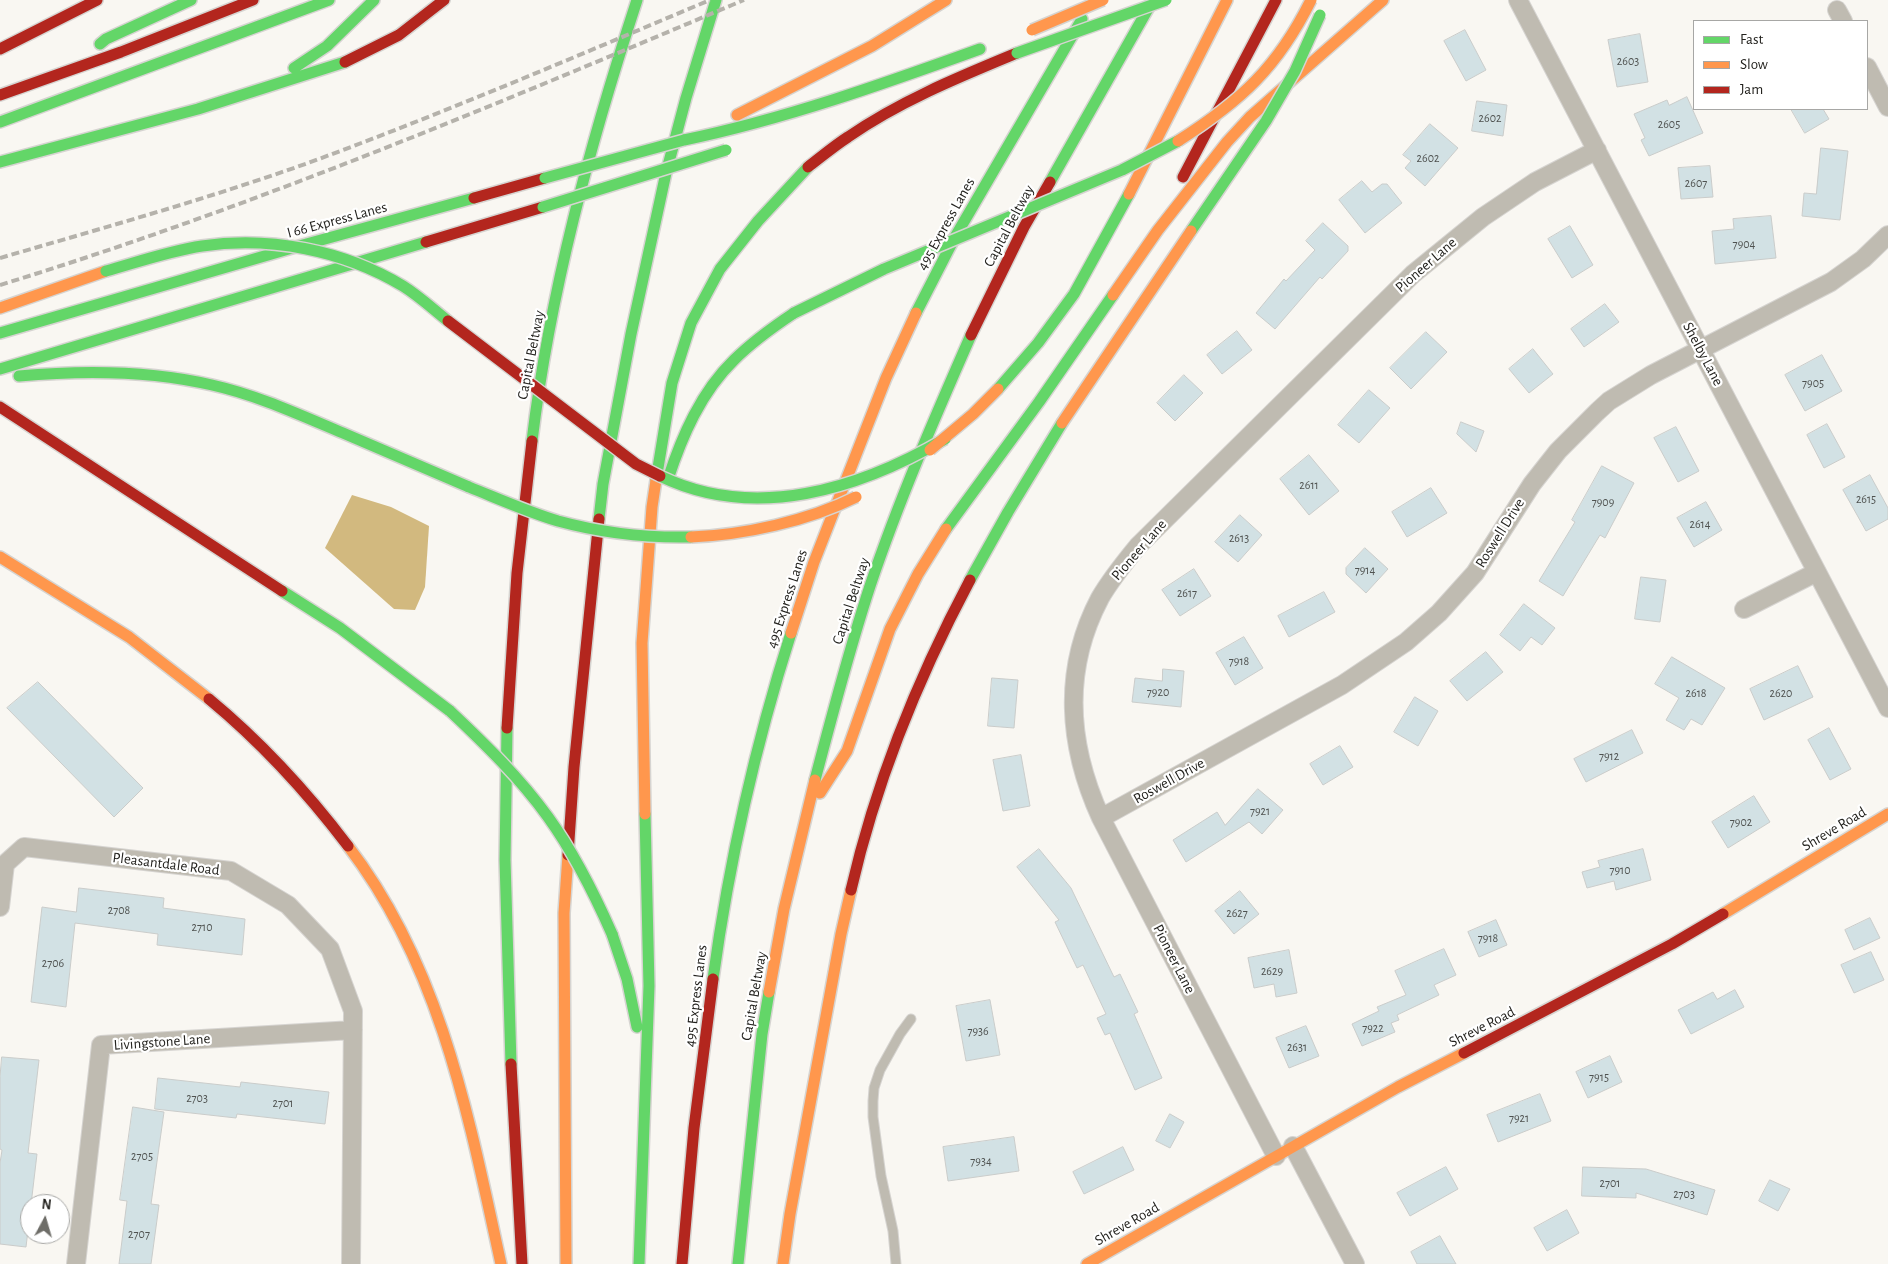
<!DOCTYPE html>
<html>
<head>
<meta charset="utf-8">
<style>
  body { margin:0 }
  #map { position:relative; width:1888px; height:1264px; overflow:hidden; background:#f9f7f2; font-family:"Alegreya Sans",sans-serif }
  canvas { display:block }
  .legend { position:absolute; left:1693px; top:20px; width:175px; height:90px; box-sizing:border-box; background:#fff; border:1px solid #a7a7a5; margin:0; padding:6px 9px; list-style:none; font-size:15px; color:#23221e }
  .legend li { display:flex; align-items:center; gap:10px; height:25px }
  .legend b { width:25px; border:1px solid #a7a7a5 }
  .north { position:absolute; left:20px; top:1194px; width:50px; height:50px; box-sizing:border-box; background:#fff; border:1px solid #a7a7a5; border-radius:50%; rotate:6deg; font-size:14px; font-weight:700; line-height:20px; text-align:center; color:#23221e }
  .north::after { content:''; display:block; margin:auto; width:18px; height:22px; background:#6e6d68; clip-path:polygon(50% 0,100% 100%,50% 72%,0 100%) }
</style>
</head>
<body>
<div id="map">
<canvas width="1888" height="1264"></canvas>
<ul class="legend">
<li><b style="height:6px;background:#63d668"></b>Fast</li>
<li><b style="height:6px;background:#ff974d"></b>Slow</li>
<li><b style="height:6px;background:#b3261e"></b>Jam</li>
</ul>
<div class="north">N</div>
</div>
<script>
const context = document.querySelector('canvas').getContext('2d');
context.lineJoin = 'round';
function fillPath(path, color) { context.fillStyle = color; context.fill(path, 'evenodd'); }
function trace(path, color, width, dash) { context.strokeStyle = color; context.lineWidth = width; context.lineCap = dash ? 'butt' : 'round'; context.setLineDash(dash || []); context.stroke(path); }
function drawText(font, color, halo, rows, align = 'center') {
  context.font = font + ' "Alegreya Sans",sans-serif'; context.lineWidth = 4.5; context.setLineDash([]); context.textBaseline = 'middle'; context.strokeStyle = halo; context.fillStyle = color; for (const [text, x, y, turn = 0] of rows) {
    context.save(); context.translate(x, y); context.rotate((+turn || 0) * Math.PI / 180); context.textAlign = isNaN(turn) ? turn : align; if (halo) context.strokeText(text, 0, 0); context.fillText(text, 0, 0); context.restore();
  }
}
fillPath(new Path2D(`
  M 352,495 L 391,507 L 429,526 L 425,587 L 415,610 L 394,609 L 325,548 Z`), '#d2b97f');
const building = new Path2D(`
  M 1465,30 L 1486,70 L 1466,81 L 1444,41 Z
  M 1640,34 L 1648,82 L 1617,87 L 1608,40 Z
  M 1687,97 L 1703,133 L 1649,156 L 1641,140 L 1645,138 L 1634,114 L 1667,100 L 1669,105 Z
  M 1477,101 L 1507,105 L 1503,136 L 1472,131 Z
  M 1791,109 L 1823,109 L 1829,119 L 1805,133 Z
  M 1430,124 L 1458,148 L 1425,186 L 1405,168 L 1411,161 L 1403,155 Z
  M 1821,148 L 1848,151 L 1840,220 L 1802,216 L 1804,193 L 1816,194 Z
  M 1710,166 L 1713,197 L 1681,199 L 1678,168 Z
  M 1362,181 L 1372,192 L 1382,184 L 1387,184 L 1402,203 L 1365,233 L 1339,200 Z
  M 1771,216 L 1776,258 L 1715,264 L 1712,231 L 1734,229 L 1733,219 Z
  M 1323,223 L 1348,246 L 1348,251 L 1322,279 L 1320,277 L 1275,329 L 1256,313 L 1284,279 L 1286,281 L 1315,250 L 1306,241 Z
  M 1570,226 L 1593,265 L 1572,278 L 1548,239 Z
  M 1605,304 L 1619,322 L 1584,347 L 1571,329 Z
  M 1237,331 L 1252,350 L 1222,374 L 1207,355 Z
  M 1426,332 L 1447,352 L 1411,389 L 1390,368 Z
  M 1533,349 L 1553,374 L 1529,393 L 1509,369 Z
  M 1822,355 L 1842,391 L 1805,411 L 1785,375 Z
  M 1184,375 L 1203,393 L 1175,421 L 1157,403 Z
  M 1369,390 L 1390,408 L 1359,443 L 1338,425 Z
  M 1461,422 L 1484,431 L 1476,452 L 1457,434 Z
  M 1827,424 L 1845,457 L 1824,468 L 1807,435 Z
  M 1676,427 L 1699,471 L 1678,482 L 1654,438 Z
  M 1309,455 L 1339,491 L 1309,515 L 1280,479 Z
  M 1602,466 L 1634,483 L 1605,538 L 1600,535 L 1563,596 L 1539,581 L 1575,522 L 1572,520 Z
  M 1870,475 L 1888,508 L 1888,519 L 1866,531 L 1843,490 Z
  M 1431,488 L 1447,513 L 1407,537 L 1392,512 Z
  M 1706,502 L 1722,530 L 1694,547 L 1677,518 Z
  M 1240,515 L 1262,535 L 1238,562 L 1215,542 Z
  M 1365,548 L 1388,569 L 1366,593 L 1346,574 L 1346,568 Z
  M 1194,569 L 1211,596 L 1180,616 L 1162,590 Z
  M 1641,577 L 1666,580 L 1660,622 L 1635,619 Z
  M 1324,592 L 1335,612 L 1289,637 L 1278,616 Z
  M 1524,604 L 1555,628 L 1542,645 L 1531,637 L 1520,651 L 1500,635 Z
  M 1244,637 L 1263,668 L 1235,685 L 1216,653 Z
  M 1486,652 L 1503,672 L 1467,701 L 1450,681 Z
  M 1672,657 L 1725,688 L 1702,725 L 1691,719 L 1684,730 L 1666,720 L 1679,698 L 1655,684 Z
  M 1798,666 L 1813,697 L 1764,720 L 1750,689 Z
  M 1163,669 L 1184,671 L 1181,707 L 1132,702 L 1135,678 L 1162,681 Z
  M 992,678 L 1018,680 L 1014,728 L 988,726 Z
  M 38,682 L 143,788 L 114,817 L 7,708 Z
  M 1415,697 L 1438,711 L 1418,746 L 1394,732 Z
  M 1829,728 L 1851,769 L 1830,780 L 1808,740 Z
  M 1632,730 L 1643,753 L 1586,782 L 1574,759 Z
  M 1340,746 L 1353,767 L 1323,785 L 1310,764 Z
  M 1021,755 L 1030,806 L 1003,811 L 993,760 Z
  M 1258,789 L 1283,810 L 1262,834 L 1249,822 L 1186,862 L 1173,840 L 1217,812 L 1225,825 Z
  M 1754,796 L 1770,822 L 1728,848 L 1712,822 Z
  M 1039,849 L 1071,888 L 1114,977 L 1120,974 L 1138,1012 L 1134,1014 L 1162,1078 L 1135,1090 L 1110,1033 L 1105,1035 L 1097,1018 L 1106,1014 L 1083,965 L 1077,968 L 1055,922 L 1059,920 L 1017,867 Z
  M 1643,849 L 1651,880 L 1616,890 L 1614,881 L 1587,888 L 1582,872 L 1600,867 L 1598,861 Z
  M 79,888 L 164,898 L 163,908 L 245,919 L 242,955 L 157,945 L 158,934 L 75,923 L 66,1007 L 31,1002 L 42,907 L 76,912 Z
  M 1240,891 L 1259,914 L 1234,934 L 1215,911 Z
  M 1870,918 L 1880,938 L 1854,950 L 1845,930 Z
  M 1496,920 L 1507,945 L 1479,957 L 1468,932 Z
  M 1444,949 L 1456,975 L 1434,985 L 1439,995 L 1397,1015 L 1399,1020 L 1391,1023 L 1395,1032 L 1362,1046 L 1352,1024 L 1379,1011 L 1377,1007 L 1406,995 L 1395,971 Z
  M 1289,950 L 1297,993 L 1276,997 L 1274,984 L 1254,988 L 1248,958 Z
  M 1871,952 L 1884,980 L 1854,993 L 1841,965 Z
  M 1735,990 L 1744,1007 L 1691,1034 L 1678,1010 L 1713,992 L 1717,999 Z
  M 990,1000 L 1000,1055 L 966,1061 L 956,1006 Z
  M 1306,1026 L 1319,1056 L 1289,1068 L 1276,1038 Z
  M 1610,1056 L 1622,1082 L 1588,1098 L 1576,1072 Z
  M 2,1057 L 39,1060 L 28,1153 L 37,1154 L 26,1247 L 0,1244 L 0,1163 L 2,1150 L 0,1149 L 0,1077 Z
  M 158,1078 L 240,1087 L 241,1082 L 329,1092 L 325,1124 L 237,1114 L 236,1118 L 155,1109 Z
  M 1540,1094 L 1551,1121 L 1498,1142 L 1487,1115 Z
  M 133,1107 L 164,1112 L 151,1204 L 159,1205 L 151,1264 L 119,1264 L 127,1201 L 120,1200 Z
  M 1170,1114 L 1184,1122 L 1170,1148 L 1156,1141 Z
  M 1014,1137 L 1019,1171 L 948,1181 L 943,1147 Z
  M 1123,1147 L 1134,1170 L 1084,1194 L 1073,1172 Z
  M 1446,1167 L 1458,1189 L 1410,1216 L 1397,1193 Z
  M 1583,1167 L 1646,1169 L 1715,1190 L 1707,1215 L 1636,1193 L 1636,1198 L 1582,1196 Z
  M 1770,1180 L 1790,1189 L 1778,1211 L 1759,1201 Z
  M 1567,1210 L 1579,1233 L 1547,1251 L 1534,1228 Z
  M 1440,1236 L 1456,1264 L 1417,1264 L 1411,1252 Z`);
fillPath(building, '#d2e1e4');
trace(building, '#caccca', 1);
const lane = new Path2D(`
  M 896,1264 L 893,1231 L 881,1176 L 873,1117 L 873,1101 L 874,1088 L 880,1070 L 900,1034 L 911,1019`);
const street = new Path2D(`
  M 1518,0 L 1888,708
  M 1837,10 L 1843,21
  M 1867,67 L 1888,107
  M 1744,609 L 1817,572
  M 1101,818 L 1342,685 L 1406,642 L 1439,613 L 1475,573 L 1532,484 L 1558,451 L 1597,412 L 1609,401 L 1651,375 L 1831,282 L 1863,259 L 1888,235
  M 0,907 L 5,864 L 24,847 L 231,871 L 288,905 L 330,949 L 353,1011 L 351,1264
  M 1293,1146 L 1355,1264
  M 1276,1156 L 1101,818 C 1068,746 1062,670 1100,598 C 1111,579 1124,563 1138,546 L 1413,274 L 1483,217 L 1535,182 L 1597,150
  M 76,1264 L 101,1045 L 353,1030`);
const fast = new Path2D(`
  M 100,44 L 106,39 L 191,0
  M 294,68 L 327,46 L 374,0
  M 0,122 L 329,0
  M 684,140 C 785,119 883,84 980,49
  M 0,162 L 198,109 L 345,62
  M 1050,182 L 1153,0
  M 916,313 L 955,237 L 1082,19
  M 0,333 L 292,248 L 474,198
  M 0,369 L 426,242
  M 19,376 C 84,370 148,370 212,385 C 257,395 300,415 343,433 C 385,451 427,469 469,487
  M 998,389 L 1038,343 L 1074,294 L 1129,194
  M 532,441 C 550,291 590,144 637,0
  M 668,479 C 682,436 701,392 734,360 C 752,342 773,327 794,313
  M 656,480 L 672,383 L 691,323 L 720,269 L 758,221 L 808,167
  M 599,519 L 603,484 L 631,334 L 666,173 L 686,98 L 716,0
  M 946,529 L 1039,402 L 1113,295
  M 970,580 L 1008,512 L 1062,423
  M 282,591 L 340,628 L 450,711
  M 507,728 L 505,860 L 511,1064
  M 815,780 C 832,715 849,650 870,586 C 899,500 935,417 971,335
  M 612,934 L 627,979 L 637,1027
  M 713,979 C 729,862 755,746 791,633
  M 639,1264 L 649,986 L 645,814
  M 738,1264 L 762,1034 L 769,992`);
const slow = new Path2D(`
  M 737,115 L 872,46 L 946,0
  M 1129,194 L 1227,0
  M 1113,295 L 1158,230 L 1227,142 L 1250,117 L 1383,0
  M 0,308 L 106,271
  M 0,557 L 129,637 L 209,699
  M 791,633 L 814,562 L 886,378 L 916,313
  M 820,793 L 847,751 L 890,629 L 918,574 L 946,529
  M 645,814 L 642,643 L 652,507 L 656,480
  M 348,846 C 441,967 469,1118 501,1264
  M 1723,914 L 1888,814
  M 769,992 L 784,909 L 815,780
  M 566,1264 L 564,913 L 568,855
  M 783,1264 L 790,1214 L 841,934 L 851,890
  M 1087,1264 L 1398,1087 L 1464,1053`);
const jam = new Path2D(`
  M 0,49 L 97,0
  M 345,62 L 399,35 L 444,0
  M 0,95 L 121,52 L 253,0
  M 808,167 C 821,157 834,146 848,137 C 900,101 959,77 1017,53
  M 1183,177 L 1276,0
  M 474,198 L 545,178
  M 426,242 L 543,207
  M 971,335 L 1024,227 L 1050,182
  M 0,407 L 282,591
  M 209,699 C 261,742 307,792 348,846
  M 507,728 L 517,573 L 532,441
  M 568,855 L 574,767 L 599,519
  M 851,890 C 876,781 918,678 970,580
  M 1464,1053 L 1672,944 L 1723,914
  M 511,1064 L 522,1264
  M 682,1264 L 694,1128 L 713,979`);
trace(lane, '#d6d4d1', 11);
trace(street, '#d6d4d1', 20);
trace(fast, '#d6d4d1', 14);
trace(slow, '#d6d4d1', 14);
trace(jam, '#d6d4d1', 14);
trace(lane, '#bfbbb1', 9);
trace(street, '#bfbbb1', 18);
trace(fast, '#63d668', 11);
trace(slow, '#ff974d', 11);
trace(jam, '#b3261e', 11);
trace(new Path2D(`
  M 0,258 C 103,228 207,199 308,163 C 444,113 577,56 710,0
  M 0,285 C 254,207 499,103 744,0`), '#b5b2ab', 4, [8, 4]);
const fastBridge = new Path2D(`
  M 1017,53 L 1166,0
  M 545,178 L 684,140
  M 543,207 L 726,150
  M 1191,231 L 1266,121 L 1295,71 L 1320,15
  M 106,271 C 138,262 169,251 202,246 C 270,236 343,250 403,286 C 419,296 433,309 448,321
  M 794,313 L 884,269 L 1122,170 L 1178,141
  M 660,476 C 755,522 859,489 945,439
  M 469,487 C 499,499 528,512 558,521 C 602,533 646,538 691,537
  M 450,711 C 485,744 520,778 548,817 C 574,853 594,893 612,934`);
const slowBridge = new Path2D(`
  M 1032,30 L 1103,0
  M 1178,141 C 1241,101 1278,67 1311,0
  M 1062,423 L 1191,231
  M 930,450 L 973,414 L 998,389
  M 691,537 C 744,535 808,521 856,497`);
const jamBridge = new Path2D(`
  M 448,321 L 636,464 L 660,476`);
trace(fastBridge, '#d6d4d1', 14, []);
trace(slowBridge, '#d6d4d1', 14, []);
trace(jamBridge, '#d6d4d1', 14, []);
trace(fastBridge, '#63d668', 11);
trace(slowBridge, '#ff974d', 11);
trace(jamBridge, '#b3261e', 11);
drawText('12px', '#4f5250', null, [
  ["2603",1628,61],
  ["2602",1490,118],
  ["2605",1669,124],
  ["2602",1428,158],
  ["2607",1696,183],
  ["7904",1744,244],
  ["7905",1813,383],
  ["2611",1309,485],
  ["2615",1866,499],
  ["7909",1603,502],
  ["2614",1700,524],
  ["2613",1239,538],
  ["7914",1365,570],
  ["2617",1187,593],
  ["7918",1239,661],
  ["7920",1158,692],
  ["2618",1696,693],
  ["2620",1781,693],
  ["7912",1609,756],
  ["7921",1260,811],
  ["7902",1741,822],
  ["7910",1620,870],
  ["2708",119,910],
  ["2627",1237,913],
  ["2710",202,927],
  ["7918",1488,938],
  ["2706",53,963],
  ["2629",1272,971],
  ["7922",1373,1028],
  ["7936",978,1031],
  ["2631",1297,1047],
  ["7915",1599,1077],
  ["2703",197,1098],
  ["2701",283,1103],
  ["7921",1519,1118],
  ["2705",142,1156],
  ["7934",981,1161],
  ["2701",1610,1183],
  ["2703",1684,1194],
  ["2707",139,1234]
]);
drawText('15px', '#23221e', '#fff', [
  ["I 66 Express Lanes",337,220,-15],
  ["495 Express Lanes",946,224,-61],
  ["Capital Beltway",1009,226,-62],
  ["Pioneer Lane",1426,265,-41],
  ["Shelby Lane",1703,354,62],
  ["Capital Beltway",531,355,-79],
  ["Roswell Drive",1500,533,-58],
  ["Pioneer Lane",1139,550,-49],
  ["495 Express Lanes",787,599,-72],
  ["Capital Beltway",851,601,-72],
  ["Roswell Drive",1169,781,-29],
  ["Shreve Road",1834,829,-31],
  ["Pleasantdale Road",166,864,7],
  ["Pioneer Lane",1174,959,63],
  ["495 Express Lanes",696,996,-83],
  ["Capital Beltway",754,996,-80],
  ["Shreve Road",1482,1027,-27],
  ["Livingstone Lane",162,1042,-4],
  ["Shreve Road",1127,1224,-30]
]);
</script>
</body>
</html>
